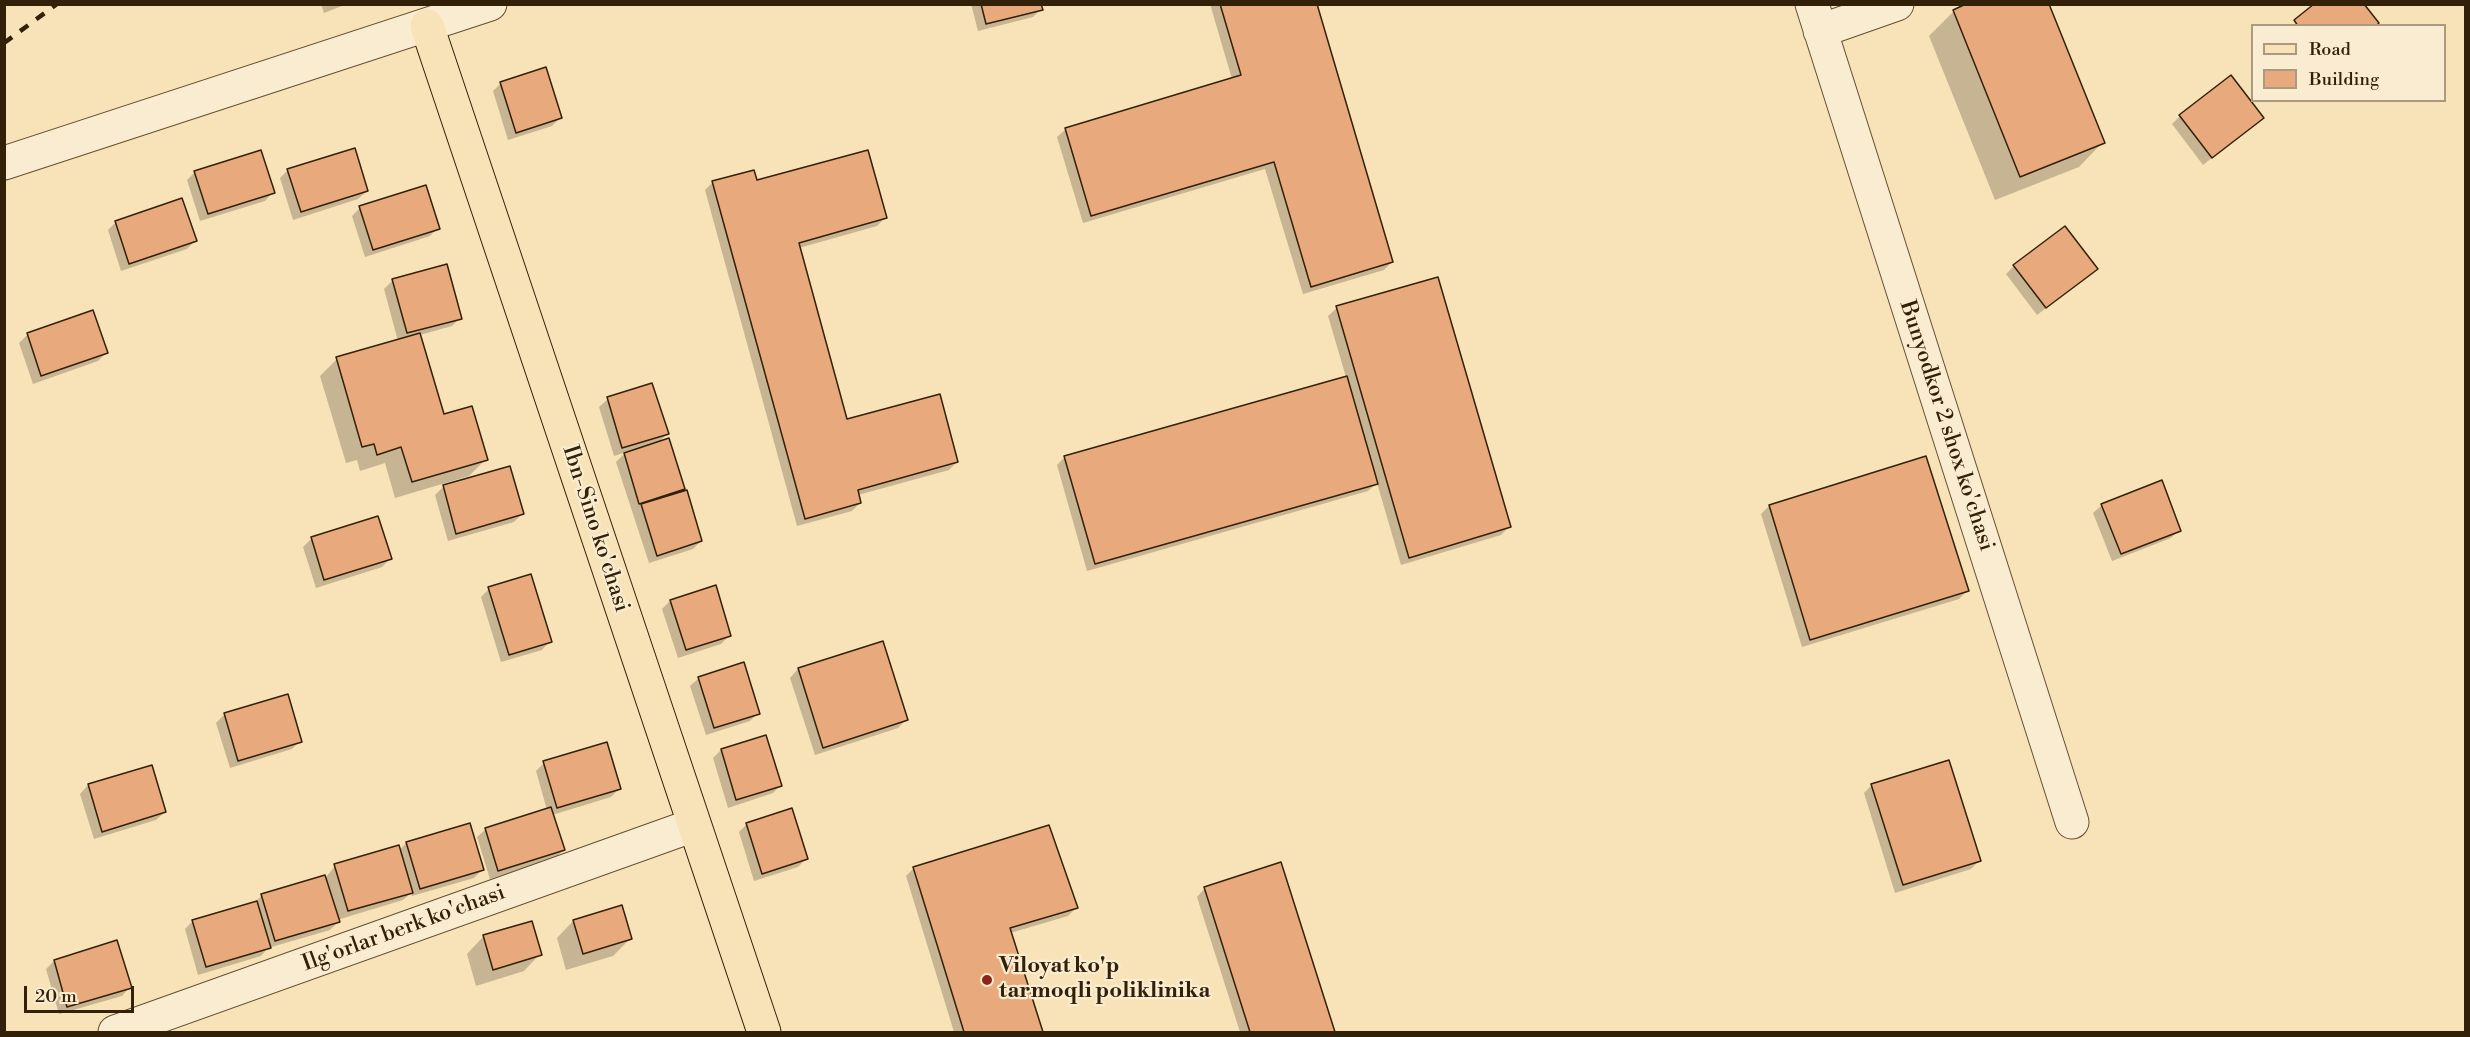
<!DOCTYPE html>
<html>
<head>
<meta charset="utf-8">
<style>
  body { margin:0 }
  #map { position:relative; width:2470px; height:1037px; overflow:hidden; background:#f8e2b7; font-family:"Libre Bodoni",serif }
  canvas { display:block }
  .frame { position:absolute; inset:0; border:6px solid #332009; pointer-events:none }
  .legend { position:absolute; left:2251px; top:24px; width:195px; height:78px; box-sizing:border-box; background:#faecd0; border:2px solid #aa9a80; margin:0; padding:8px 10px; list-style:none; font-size:18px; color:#332009 }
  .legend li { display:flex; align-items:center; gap:12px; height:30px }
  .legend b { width:30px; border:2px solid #aa9a80 }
  .scale { position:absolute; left:24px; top:986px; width:110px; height:27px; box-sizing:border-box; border:3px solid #332009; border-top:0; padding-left:8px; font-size:18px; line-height:21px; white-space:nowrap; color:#332009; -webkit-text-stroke:4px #faecd0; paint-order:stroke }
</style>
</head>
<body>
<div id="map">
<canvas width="2470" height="1037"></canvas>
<div class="frame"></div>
<ul class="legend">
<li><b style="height:8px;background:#f8e2b7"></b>Road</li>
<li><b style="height:16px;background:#e8aa7c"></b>Building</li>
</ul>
<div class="scale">20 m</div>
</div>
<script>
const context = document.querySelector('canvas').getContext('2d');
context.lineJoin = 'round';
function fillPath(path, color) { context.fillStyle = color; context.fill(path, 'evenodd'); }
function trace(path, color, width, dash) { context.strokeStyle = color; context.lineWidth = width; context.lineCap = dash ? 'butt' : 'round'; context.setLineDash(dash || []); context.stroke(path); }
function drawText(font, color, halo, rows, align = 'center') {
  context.font = font + ' "Libre Bodoni",serif'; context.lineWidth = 4.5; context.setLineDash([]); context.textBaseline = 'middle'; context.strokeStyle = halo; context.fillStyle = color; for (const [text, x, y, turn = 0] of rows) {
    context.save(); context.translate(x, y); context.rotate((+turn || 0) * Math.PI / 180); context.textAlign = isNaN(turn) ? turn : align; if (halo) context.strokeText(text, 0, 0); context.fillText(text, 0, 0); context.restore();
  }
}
fillPath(new Path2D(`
  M 321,4 L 347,4 L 324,13 Z
  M 971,4 L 1040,4 L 1041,9 L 1033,17 L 978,31 Z
  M 1210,4 L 1315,4 L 1392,262 L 1384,270 L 1303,294 L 1265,169 L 1083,223 L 1057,137 L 1066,129 L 1232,79 Z
  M 1954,11 L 2103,142 L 2079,167 L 1995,200 L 1929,36 Z
  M 501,83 L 560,118 L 552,126 L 508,140 L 493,91 Z
  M 2180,116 L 2262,118 L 2203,165 L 2172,124 Z
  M 288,170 L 367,191 L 358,199 L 293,220 L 280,178 Z
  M 195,172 L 273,192 L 265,201 L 200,221 L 187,180 Z
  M 713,182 L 756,182 L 885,218 L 877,226 L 799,248 L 846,421 L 957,462 L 949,470 L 858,495 L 860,503 L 852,511 L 797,526 L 705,190 Z
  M 360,208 L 438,228 L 430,236 L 365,257 L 352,216 Z
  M 116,222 L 195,241 L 187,249 L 121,271 L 108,230 Z
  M 446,266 L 460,318 L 452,326 L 420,335 L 443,416 L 486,459 L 469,476 L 395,498 L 385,463 L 360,471 L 357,460 L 346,463 L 320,376 L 337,359 L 398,341 L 384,289 L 392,281 Z
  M 2014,266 L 2096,269 L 2037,315 L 2006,274 Z
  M 1337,308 L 1509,527 L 1501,535 L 1401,565 L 1377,483 L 1368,491 L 1087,571 L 1057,465 L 1065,457 L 1346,377 L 1328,316 Z
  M 28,334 L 106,353 L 98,361 L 33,384 L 19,343 Z
  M 608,399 L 667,434 L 657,444 L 668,440 L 701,541 L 693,549 L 649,563 L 616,462 L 626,452 L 614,456 L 599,407 Z
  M 509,468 L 522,514 L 514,522 L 448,541 L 435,495 L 443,487 Z
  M 2102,505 L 2179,530 L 2171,538 L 2112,561 L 2093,513 Z
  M 1769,506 L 1967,591 L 1959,599 L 1802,647 L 1761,514 Z
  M 312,538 L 390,559 L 382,567 L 316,588 L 303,547 Z
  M 489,589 L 550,641 L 542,650 L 501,662 L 481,597 Z
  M 670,601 L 730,635 L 721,644 L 678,658 L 662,609 Z
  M 882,642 L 906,720 L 898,728 L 815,755 L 790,678 L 798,669 Z
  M 699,678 L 758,713 L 750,721 L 706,735 L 690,686 Z
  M 287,696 L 300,741 L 292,749 L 230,768 L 216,723 L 224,715 Z
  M 721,750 L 781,785 L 773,793 L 728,808 L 713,758 Z
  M 544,763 L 619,789 L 611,797 L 552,815 L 564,850 L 555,858 L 490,879 L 477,837 L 486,829 L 547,810 L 536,771 Z
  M 88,785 L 165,812 L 156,820 L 94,839 L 80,794 Z
  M 1872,785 L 1979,861 L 1971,869 L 1895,893 L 1864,793 Z
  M 747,824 L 806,859 L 798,867 L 754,881 L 739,832 Z
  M 406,843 L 482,870 L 474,878 L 412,896 L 411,893 L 403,900 L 337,920 L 338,922 L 330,930 L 268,948 L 261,956 L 198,975 L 185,929 L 193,921 L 254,903 L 262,895 L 327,876 L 335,866 L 399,851 Z
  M 1280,864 L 1334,1032 L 1240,1032 L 1197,897 L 1205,888 Z
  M 914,868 L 1076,908 L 1068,916 L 1010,933 L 1041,1032 L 954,1032 L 906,876 Z
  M 621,907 L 630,939 L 613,956 L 566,970 L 557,938 L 573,921 Z
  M 531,922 L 540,954 L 524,971 L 476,986 L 467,954 L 483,937 Z
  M 54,961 L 130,987 L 122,996 L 59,1014 L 46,969 Z`), '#0003');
const building = new Path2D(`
  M 981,4 L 1041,4 L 1043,10 L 986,24 Z
  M 1220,4 L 1317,4 L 1393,262 L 1311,287 L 1274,162 L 1091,216 L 1065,128 L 1241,75 Z
  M 1966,4 L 2049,4 L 2105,143 L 2020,177 L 1953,10 Z
  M 2314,4 L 2364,4 L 2379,23 L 2376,26 L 2298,26 L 2294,20 Z
  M 546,67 L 562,118 L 516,133 L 500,82 Z
  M 2231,75 L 2264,118 L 2212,158 L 2179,115 Z
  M 355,148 L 368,191 L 301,212 L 287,169 Z
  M 261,150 L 275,193 L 208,214 L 194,171 Z
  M 868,150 L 887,218 L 799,243 L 847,419 L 940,394 L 958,462 L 858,490 L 861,503 L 805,519 L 712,181 L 754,170 L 757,180 Z
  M 426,185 L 440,229 L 373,250 L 359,206 Z
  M 182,198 L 197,241 L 129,264 L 115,221 Z
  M 2065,226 L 2098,269 L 2046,308 L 2013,265 Z
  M 447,264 L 462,319 L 407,333 L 392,279 Z
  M 1438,277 L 1511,527 L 1409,558 L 1336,306 Z
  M 93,310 L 108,353 L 41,376 L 27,333 Z
  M 420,333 L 444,414 L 472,406 L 488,460 L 412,482 L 401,447 L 377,455 L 374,444 L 362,447 L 336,357 Z
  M 1347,376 L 1378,484 L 1095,564 L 1064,456 Z
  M 652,383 L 669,434 L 622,448 L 607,397 Z
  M 669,438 L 685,489 L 639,504 L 624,453 Z
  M 1926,456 L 1969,591 L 1810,640 L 1769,505 Z
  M 510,466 L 524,514 L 456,534 L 443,485 Z
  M 2162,480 L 2181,531 L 2121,554 L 2101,504 Z
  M 687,490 L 702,541 L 657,556 L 641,504 Z
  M 378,516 L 392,559 L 324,580 L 311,537 Z
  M 531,574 L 552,642 L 509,655 L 488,587 Z
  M 716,585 L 731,636 L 686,650 L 670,600 Z
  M 883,641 L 908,720 L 823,748 L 798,668 Z
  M 744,662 L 760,714 L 714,728 L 698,677 Z
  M 288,694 L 302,742 L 238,761 L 224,713 Z
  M 766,735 L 782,786 L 736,800 L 721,749 Z
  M 607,742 L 621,789 L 557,808 L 543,761 Z
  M 1949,760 L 1981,861 L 1903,885 L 1871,784 Z
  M 152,765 L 166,812 L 102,832 L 88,784 Z
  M 551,807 L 565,850 L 498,871 L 485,828 Z
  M 792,808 L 808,859 L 762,874 L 746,823 Z
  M 470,823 L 484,870 L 420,889 L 406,842 Z
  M 1049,825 L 1078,908 L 1010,928 L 1043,1032 L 964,1032 L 913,867 Z
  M 399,845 L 413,893 L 348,911 L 334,864 Z
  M 1281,862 L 1335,1032 L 1250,1032 L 1204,887 Z
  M 325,875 L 340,922 L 275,941 L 261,894 Z
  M 257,901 L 271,948 L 206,967 L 192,920 Z
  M 622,905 L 632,939 L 583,954 L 573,920 Z
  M 532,921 L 542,955 L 493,970 L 483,935 Z
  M 117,940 L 132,988 L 67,1007 L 54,960 Z`);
fillPath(building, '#e8aa7c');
trace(building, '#332009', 1.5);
const minor = new Path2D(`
  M 1812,4 L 2072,822
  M 1820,31 L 1897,4
  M 4,163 L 490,4
  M 115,1032 L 694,825`);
const major = new Path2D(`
  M 427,26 L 764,1032`);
trace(minor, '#645034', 35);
trace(major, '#332009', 35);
trace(minor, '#faecd0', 33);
trace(major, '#f8e2b7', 33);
trace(new Path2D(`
  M 4,43 L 57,4`), '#332009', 4.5, [10, 10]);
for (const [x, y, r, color] of [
  [987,980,6,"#8f2418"]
]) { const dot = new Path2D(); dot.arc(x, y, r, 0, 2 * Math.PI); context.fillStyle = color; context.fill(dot); trace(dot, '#faecd0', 2); }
drawText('22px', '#332009', '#faecd0', [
  ["Bunyodkor 2 shox ko'chasi",1946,426,72],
  ["Ibn-Sino ko'chasi",595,529,72],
  ["Ilg'orlar berk ko'chasi",404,929,-20]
]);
drawText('bold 22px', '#332009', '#faecd0', [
  ["Viloyat ko'p",999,967],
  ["tarmoqli poliklinika",999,992]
], 'left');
</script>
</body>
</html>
